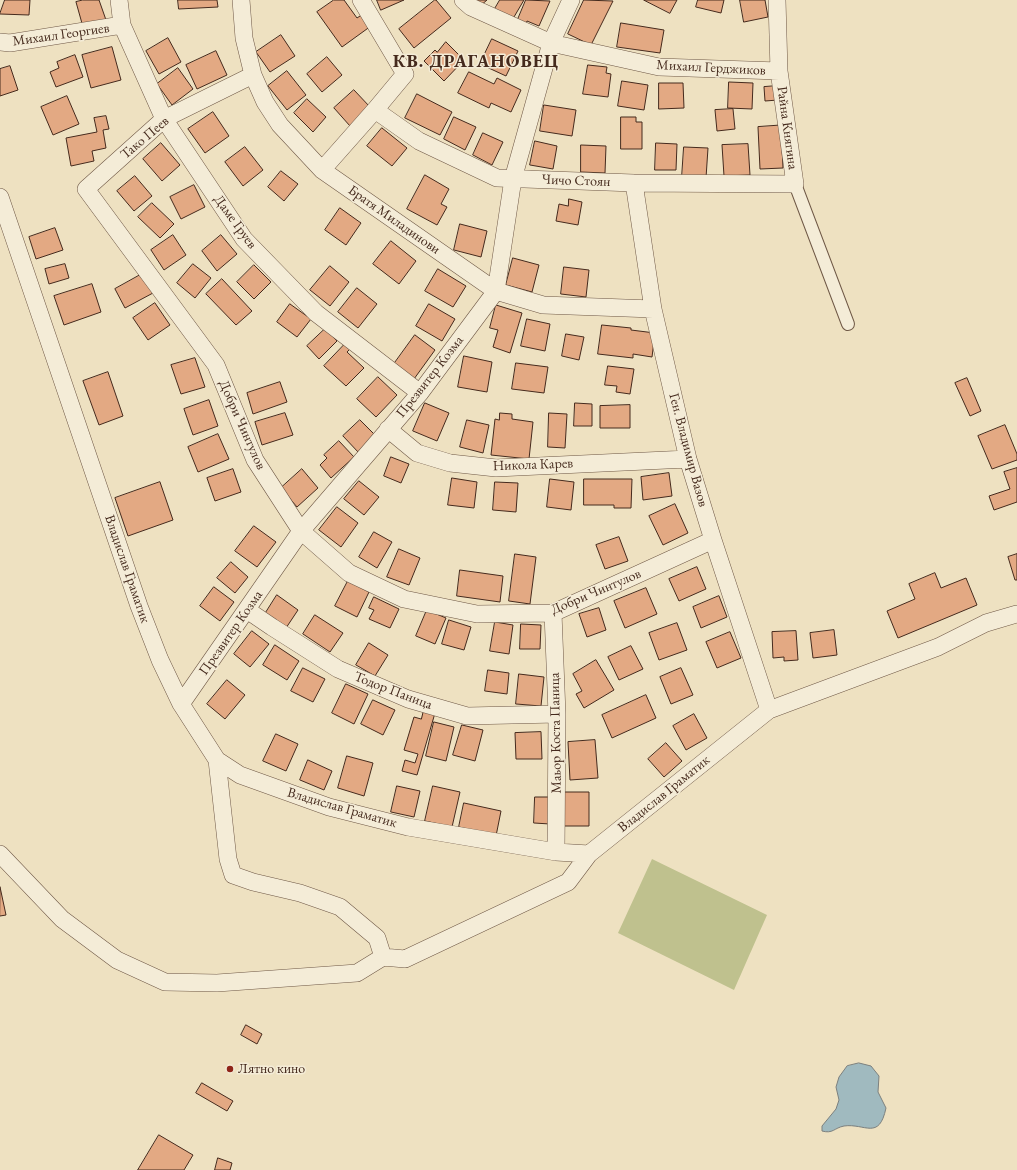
<!DOCTYPE html>
<html>
<head>
<meta charset="utf-8">
<style>
  body { margin:0 }
  canvas { display:block; background:#eee1c1 }
</style>
</head>
<body>
<canvas width="1017" height="1170"></canvas>
<script>
const context = document.querySelector('canvas').getContext('2d');
context.lineJoin = 'round';
function fillPath(path, color) { context.fillStyle = color; context.fill(path, 'evenodd'); }
function trace(path, color, width, dash) { context.strokeStyle = color; context.lineWidth = width; context.lineCap = dash ? 'butt' : 'round'; context.setLineDash(dash || []); context.stroke(path); }
function drawText(font, color, halo, rows, align = 'center') {
  context.font = font + ' "EB Garamond",serif'; context.lineWidth = 3; context.setLineDash([]); context.textBaseline = 'middle'; context.strokeStyle = halo; context.fillStyle = color; for (const [text, x, y, turn = 0] of rows) {
    context.save(); context.translate(x, y); context.rotate((+turn || 0) * Math.PI / 180); context.textAlign = isNaN(turn) ? turn : align; if (halo) context.strokeText(text, 0, 0); context.fillText(text, 0, 0); context.restore();
  }
}
fillPath(new Path2D(`
  M 652,859 L 767,915 L 734,990 L 618,933 Z`), '#bfc18e');
const water = new Path2D(`
  M 859,1063 L 871,1066 L 879,1076 L 878,1092 L 886,1108 C 879,1141 865,1123 844,1126 C 834,1128 833,1134 822,1131 L 822,1126 L 836,1109 L 839,1100 L 836,1087 L 839,1077 L 847,1066 Z`);
fillPath(water, '#a0babf');
trace(water, '#7c807e', 1);
const building = new Path2D(`
  M 5,0 L 30,0 L 29,15 L 0,14 Z
  M 83,0 L 99,0 L 106,20 L 83,27 L 76,2 Z
  M 178,0 L 217,0 L 218,7 L 179,9 Z
  M 334,0 L 344,0 L 357,18 L 363,14 L 371,26 L 342,47 L 317,12 Z
  M 377,0 L 404,0 L 381,10 Z
  M 435,0 L 436,0 L 451,18 L 414,48 L 399,29 Z
  M 474,0 L 487,0 L 480,6 Z
  M 500,0 L 524,0 L 511,22 L 493,12 Z
  M 526,0 L 550,1 L 539,26 L 527,21 L 524,28 L 516,24 Z
  M 584,0 L 613,1 L 591,45 L 568,34 Z
  M 644,0 L 677,0 L 670,13 Z
  M 698,0 L 724,0 L 721,13 L 696,7 Z
  M 740,0 L 765,0 L 768,17 L 744,22 Z
  M 621,23 L 664,30 L 660,53 L 617,47 Z
  M 281,35 L 295,56 L 270,72 L 256,52 Z
  M 168,38 L 181,62 L 159,74 L 146,51 Z
  M 492,39 L 518,51 L 506,76 L 480,64 Z
  M 446,42 L 464,60 L 444,81 L 424,61 L 435,50 L 437,52 Z
  M 112,47 L 121,80 L 91,88 L 82,55 Z
  M 216,51 L 227,75 L 197,89 L 186,65 Z
  M 75,55 L 83,77 L 56,87 L 50,72 L 59,68 L 57,62 Z
  M 327,57 L 342,75 L 322,92 L 307,74 Z
  M 588,65 L 607,67 L 606,73 L 611,74 L 608,97 L 583,94 Z
  M 10,66 L 18,90 L 0,96 L 0,69 Z
  M 178,68 L 193,89 L 172,105 L 157,84 Z
  M 287,71 L 306,95 L 287,110 L 268,86 Z
  M 469,72 L 494,84 L 497,78 L 521,90 L 511,112 L 491,103 L 489,108 L 458,93 Z
  M 622,81 L 648,85 L 644,110 L 618,106 Z
  M 729,82 L 753,83 L 752,109 L 728,108 Z
  M 659,83 L 683,83 L 684,108 L 659,109 Z
  M 777,86 L 778,100 L 765,101 L 764,87 Z
  M 354,90 L 370,107 L 350,126 L 334,108 Z
  M 417,94 L 452,112 L 440,135 L 405,118 Z
  M 67,96 L 79,124 L 53,135 L 41,107 Z
  M 307,99 L 326,117 L 313,132 L 294,113 Z
  M 544,105 L 576,110 L 572,136 L 540,131 Z
  M 733,109 L 735,129 L 717,131 L 715,110 Z
  M 213,112 L 229,136 L 205,153 L 188,129 Z
  M 106,116 L 109,129 L 103,130 L 106,148 L 92,151 L 94,161 L 71,166 L 66,138 L 97,132 L 94,118 Z
  M 454,117 L 476,127 L 465,150 L 444,139 Z
  M 621,117 L 636,117 L 636,122 L 642,122 L 642,149 L 621,149 Z
  M 786,125 L 782,147 L 783,168 L 760,169 L 758,127 Z
  M 382,128 L 407,148 L 392,166 L 367,146 Z
  M 483,133 L 503,142 L 492,165 L 473,155 Z
  M 535,141 L 557,146 L 553,169 L 530,165 Z
  M 161,143 L 180,165 L 162,181 L 143,159 Z
  M 656,143 L 677,144 L 676,170 L 655,170 Z
  M 748,144 L 750,175 L 724,176 L 722,145 Z
  M 581,145 L 606,146 L 605,173 L 581,172 Z
  M 245,147 L 263,170 L 243,186 L 225,162 Z
  M 684,147 L 708,148 L 706,178 L 682,177 Z
  M 281,171 L 298,184 L 284,201 L 268,187 Z
  M 425,175 L 449,189 L 441,204 L 447,207 L 437,225 L 407,209 Z
  M 135,176 L 152,196 L 134,211 L 117,191 Z
  M 194,185 L 205,207 L 181,219 L 170,197 Z
  M 569,199 L 582,202 L 578,225 L 556,221 L 559,204 L 568,206 Z
  M 152,203 L 174,224 L 160,238 L 138,217 Z
  M 340,208 L 361,223 L 346,245 L 325,230 Z
  M 460,224 L 487,231 L 481,257 L 454,250 Z
  M 55,228 L 63,250 L 36,259 L 29,237 Z
  M 173,235 L 186,255 L 164,270 L 151,250 Z
  M 221,235 L 237,254 L 217,271 L 202,251 Z
  M 391,241 L 416,261 L 399,284 L 373,264 Z
  M 513,258 L 539,265 L 532,292 L 506,285 Z
  M 65,264 L 69,278 L 49,284 L 45,269 Z
  M 193,264 L 211,278 L 195,298 L 177,283 Z
  M 254,265 L 271,282 L 254,299 L 237,282 Z
  M 330,266 L 349,282 L 330,306 L 310,290 Z
  M 564,267 L 589,270 L 586,297 L 561,294 Z
  M 438,269 L 466,286 L 453,307 L 425,291 Z
  M 142,274 L 153,293 L 125,308 L 115,289 Z
  M 222,279 L 252,311 L 236,325 L 206,294 Z
  M 92,284 L 101,312 L 64,325 L 54,296 Z
  M 357,288 L 377,304 L 358,328 L 338,312 Z
  M 155,303 L 170,325 L 148,340 L 133,318 Z
  M 290,304 L 311,319 L 297,337 L 277,322 Z
  M 429,304 L 455,319 L 442,341 L 416,326 Z
  M 496,305 L 522,313 L 510,353 L 493,347 L 498,330 L 490,328 Z
  M 527,319 L 550,324 L 545,351 L 521,346 Z
  M 602,325 L 631,328 L 631,330 L 655,333 L 652,357 L 633,354 L 633,358 L 598,354 Z
  M 325,329 L 337,341 L 319,359 L 307,346 Z
  M 566,334 L 584,337 L 579,360 L 562,356 Z
  M 415,335 L 435,350 L 414,379 L 394,364 Z
  M 345,344 L 350,349 L 347,352 L 364,368 L 346,386 L 324,366 Z
  M 464,356 L 492,362 L 487,392 L 458,387 Z
  M 195,358 L 205,387 L 181,394 L 171,365 Z
  M 516,363 L 548,367 L 544,393 L 512,389 Z
  M 608,366 L 634,369 L 630,394 L 616,392 L 617,386 L 605,385 Z
  M 108,372 L 123,416 L 99,425 L 83,381 Z
  M 378,377 L 397,395 L 376,417 L 357,399 Z
  M 967,378 L 981,411 L 970,416 L 955,383 Z
  M 280,382 L 287,402 L 253,414 L 247,393 Z
  M 209,400 L 218,426 L 193,435 L 184,409 Z
  M 425,403 L 449,413 L 437,441 L 413,431 Z
  M 575,403 L 592,404 L 592,426 L 574,426 Z
  M 630,405 L 630,428 L 600,428 L 600,406 Z
  M 285,413 L 293,435 L 262,445 L 255,422 Z
  M 500,413 L 512,414 L 512,419 L 533,422 L 529,459 L 491,455 L 495,419 L 499,420 Z
  M 549,413 L 567,414 L 565,448 L 548,447 Z
  M 360,420 L 376,436 L 359,453 L 343,436 Z
  M 467,420 L 489,425 L 483,453 L 460,447 Z
  M 1005,425 L 1017,454 L 1017,460 L 992,469 L 978,436 Z
  M 218,434 L 229,459 L 198,472 L 188,447 Z
  M 339,441 L 354,457 L 331,478 L 320,465 L 327,458 L 324,455 Z
  M 391,457 L 409,464 L 401,483 L 384,476 Z
  M 1017,468 L 1017,502 L 994,510 L 989,496 L 1010,489 L 1004,472 Z
  M 233,469 L 241,492 L 215,501 L 207,478 Z
  M 302,469 L 318,488 L 297,507 L 281,488 Z
  M 669,473 L 672,496 L 643,500 L 641,477 Z
  M 452,478 L 477,482 L 474,508 L 448,505 Z
  M 550,479 L 574,482 L 571,510 L 547,507 Z
  M 584,479 L 632,479 L 631,508 L 614,508 L 614,505 L 584,505 Z
  M 359,481 L 379,497 L 364,515 L 344,499 Z
  M 160,482 L 173,520 L 128,536 L 115,498 Z
  M 495,482 L 518,483 L 516,512 L 493,510 Z
  M 675,504 L 688,533 L 663,545 L 649,516 Z
  M 337,507 L 358,523 L 341,547 L 319,530 Z
  M 254,526 L 276,542 L 257,567 L 235,551 Z
  M 374,532 L 392,542 L 377,568 L 359,557 Z
  M 619,537 L 628,561 L 605,569 L 596,545 Z
  M 399,549 L 420,558 L 409,585 L 387,577 Z
  M 515,554 L 536,557 L 530,604 L 509,601 Z
  M 1017,554 L 1017,580 L 1015,580 L 1008,557 Z
  M 231,562 L 248,577 L 235,593 L 217,578 Z
  M 697,567 L 706,589 L 679,601 L 669,579 Z
  M 460,570 L 503,576 L 500,602 L 457,596 Z
  M 935,573 L 941,588 L 966,578 L 977,605 L 898,638 L 887,611 L 915,599 L 909,584 Z
  M 348,581 L 369,592 L 357,617 L 335,606 Z
  M 214,587 L 234,602 L 220,621 L 200,606 Z
  M 646,588 L 657,614 L 625,628 L 614,601 Z
  M 277,595 L 298,610 L 286,628 L 265,614 Z
  M 719,596 L 727,617 L 701,628 L 693,607 Z
  M 374,597 L 399,609 L 390,628 L 369,619 L 374,610 L 369,608 Z
  M 599,608 L 606,630 L 587,637 L 579,614 Z
  M 427,610 L 446,618 L 435,644 L 416,636 Z
  M 315,615 L 343,633 L 330,652 L 303,634 Z
  M 449,620 L 471,627 L 464,650 L 442,644 Z
  M 495,622 L 513,625 L 509,654 L 490,651 Z
  M 677,623 L 687,650 L 659,660 L 649,633 Z
  M 521,624 L 541,625 L 540,649 L 520,649 Z
  M 834,630 L 837,655 L 813,658 L 810,633 Z
  M 252,631 L 269,644 L 250,667 L 234,654 Z
  M 796,631 L 798,660 L 784,661 L 784,657 L 773,658 L 772,632 Z
  M 730,632 L 741,658 L 717,668 L 706,642 Z
  M 369,643 L 388,655 L 375,676 L 356,665 Z
  M 275,645 L 299,661 L 287,680 L 263,665 Z
  M 631,646 L 643,669 L 619,680 L 608,657 Z
  M 596,660 L 614,690 L 584,708 L 576,694 L 582,691 L 573,674 Z
  M 303,668 L 325,679 L 313,702 L 291,691 Z
  M 681,668 L 693,695 L 671,704 L 660,677 Z
  M 488,670 L 509,673 L 507,694 L 485,691 Z
  M 519,674 L 544,677 L 541,706 L 516,704 Z
  M 227,680 L 245,695 L 225,719 L 207,704 Z
  M 346,684 L 368,694 L 354,724 L 332,713 Z
  M 646,695 L 656,718 L 612,738 L 602,715 Z
  M 373,700 L 395,710 L 383,735 L 361,724 Z
  M 424,710 L 435,713 L 417,775 L 402,771 L 405,760 L 415,763 L 418,754 L 404,750 L 414,717 L 421,719 Z
  M 694,714 L 707,738 L 686,750 L 673,726 Z
  M 434,722 L 454,727 L 446,761 L 426,756 Z
  M 462,725 L 483,730 L 475,761 L 453,755 Z
  M 541,732 L 542,759 L 516,759 L 515,733 Z
  M 276,734 L 298,744 L 286,771 L 263,761 Z
  M 595,740 L 598,778 L 570,780 L 568,742 Z
  M 666,743 L 682,761 L 664,777 L 648,759 Z
  M 347,756 L 373,763 L 364,796 L 338,788 Z
  M 308,760 L 332,771 L 324,790 L 300,780 Z
  M 397,786 L 420,791 L 414,817 L 391,812 Z
  M 433,786 L 460,792 L 452,827 L 425,821 Z
  M 563,792 L 589,792 L 589,826 L 563,826 Z
  M 535,797 L 550,797 L 550,824 L 534,823 Z
  M 464,803 L 501,811 L 496,836 L 459,827 Z
  M 0,887 L 6,915 L 0,916 Z
  M 246,1025 L 262,1034 L 257,1044 L 241,1035 Z
  M 202,1083 L 233,1101 L 227,1111 L 196,1093 Z
  M 159,1135 L 193,1155 L 184,1170 L 138,1170 Z
  M 218,1158 L 232,1163 L 230,1170 L 215,1170 Z`);
fillPath(building, '#e3a983');
trace(building, '#452a1d', 1);
const pedestrian = new Path2D(`
  M 795,184 L 848,324`);
const minor = new Path2D(`
  M 119,0 L 122,25 L 164,119 L 244,239 L 316,313 L 420,393
  M 241,0 L 244,38 L 253,75 L 265,102 L 280,125 L 322,170 L 496,291 L 543,305 L 653,309
  M 463,0 L 471,7 L 551,43 L 659,67 L 779,71
  M 0,42 L 10,43 L 122,25
  M 253,75 L 164,119 L 86,189 L 216,365 L 255,460 L 301,531 L 349,573 L 404,599 L 477,614 L 553,613 L 713,540
  M 375,110 L 419,141 L 497,178 L 634,183 L 795,184 L 779,71 L 777,0
  M 322,170 L 375,110 L 405,74 L 361,0
  M 634,183 L 653,309 L 688,459 L 713,540 L 769,710
  M 0,197 L 139,606 L 160,660 L 181,704 L 217,760 L 240,775 L 329,807 L 408,827 L 556,852 L 589,854 L 769,710 L 938,647 L 986,623 L 1017,614
  M 388,429 L 417,453 L 450,463 L 496,468 L 688,459
  M 247,610 L 272,627 L 338,669 L 408,699 L 467,716 L 557,714
  M 553,613 L 557,714 L 556,852
  M 181,704 L 301,531 L 420,393 L 496,291 L 513,179 L 551,43 L 571,0
  M 217,760 L 228,859 L 233,875 L 253,882 L 300,893 L 340,907 L 377,938 L 383,957
  M 0,854 L 62,919 L 117,960 L 165,982 L 217,983 L 357,973 L 383,957 L 405,959 L 568,882 L 589,854`);
trace(pedestrian, '#6f5846', 14);
trace(minor, '#6f5846', 18);
trace(pedestrian, '#f4ecd7', 12);
trace(minor, '#f4ecd7', 17);
for (const [x, y, r, color] of [
  [230,1069,4,"#8f2418"]
]) { const dot = new Path2D(); dot.arc(x, y, r, 0, 2 * Math.PI); context.fillStyle = color; context.fill(dot); trace(dot, '#f4ecd7', 1.5); }
drawText('14px', '#452a1d', '#f4ecd7', [
  ["Михаил Георгиев",61,35,-8],
  ["Михаил Герджиков",711,68,3],
  ["Райна Княгина",787,128,82],
  ["Тако Пеев",145,138,-40],
  ["Чичо Стоян",576,181,2],
  ["Братя Миладинови",394,220,35],
  ["Даме Груев",235,222,54],
  ["Презвитер Козма",430,377,-52],
  ["Добри Чинтулов",242,425,66],
  ["Ген. Владимир Вазов",688,450,75],
  ["Никола Карев",533,465,-2],
  ["Владислав Граматик",127,569,71],
  ["Добри Чинтулов",596,592,-23],
  ["Презвитер Козма",231,633,-55],
  ["Тодор Паница",393,691,21],
  ["Маьор Коста Паница",556,733,-91],
  ["Владислав Граматик",664,794,-39],
  ["Владислав Граматик",342,808,16]
]);
drawText('14px', '#452a1d', '#f4ecd7', [
  ["Лятно кино",238,1069]
], 'left');
context.letterSpacing = '1px';
drawText('bold 18px', '#452a1d', '#f4ecd7', [
  ["КВ. ДРАГАНОВЕЦ",476,62]
]);
context.letterSpacing = '0px';
</script>
</body>
</html>
